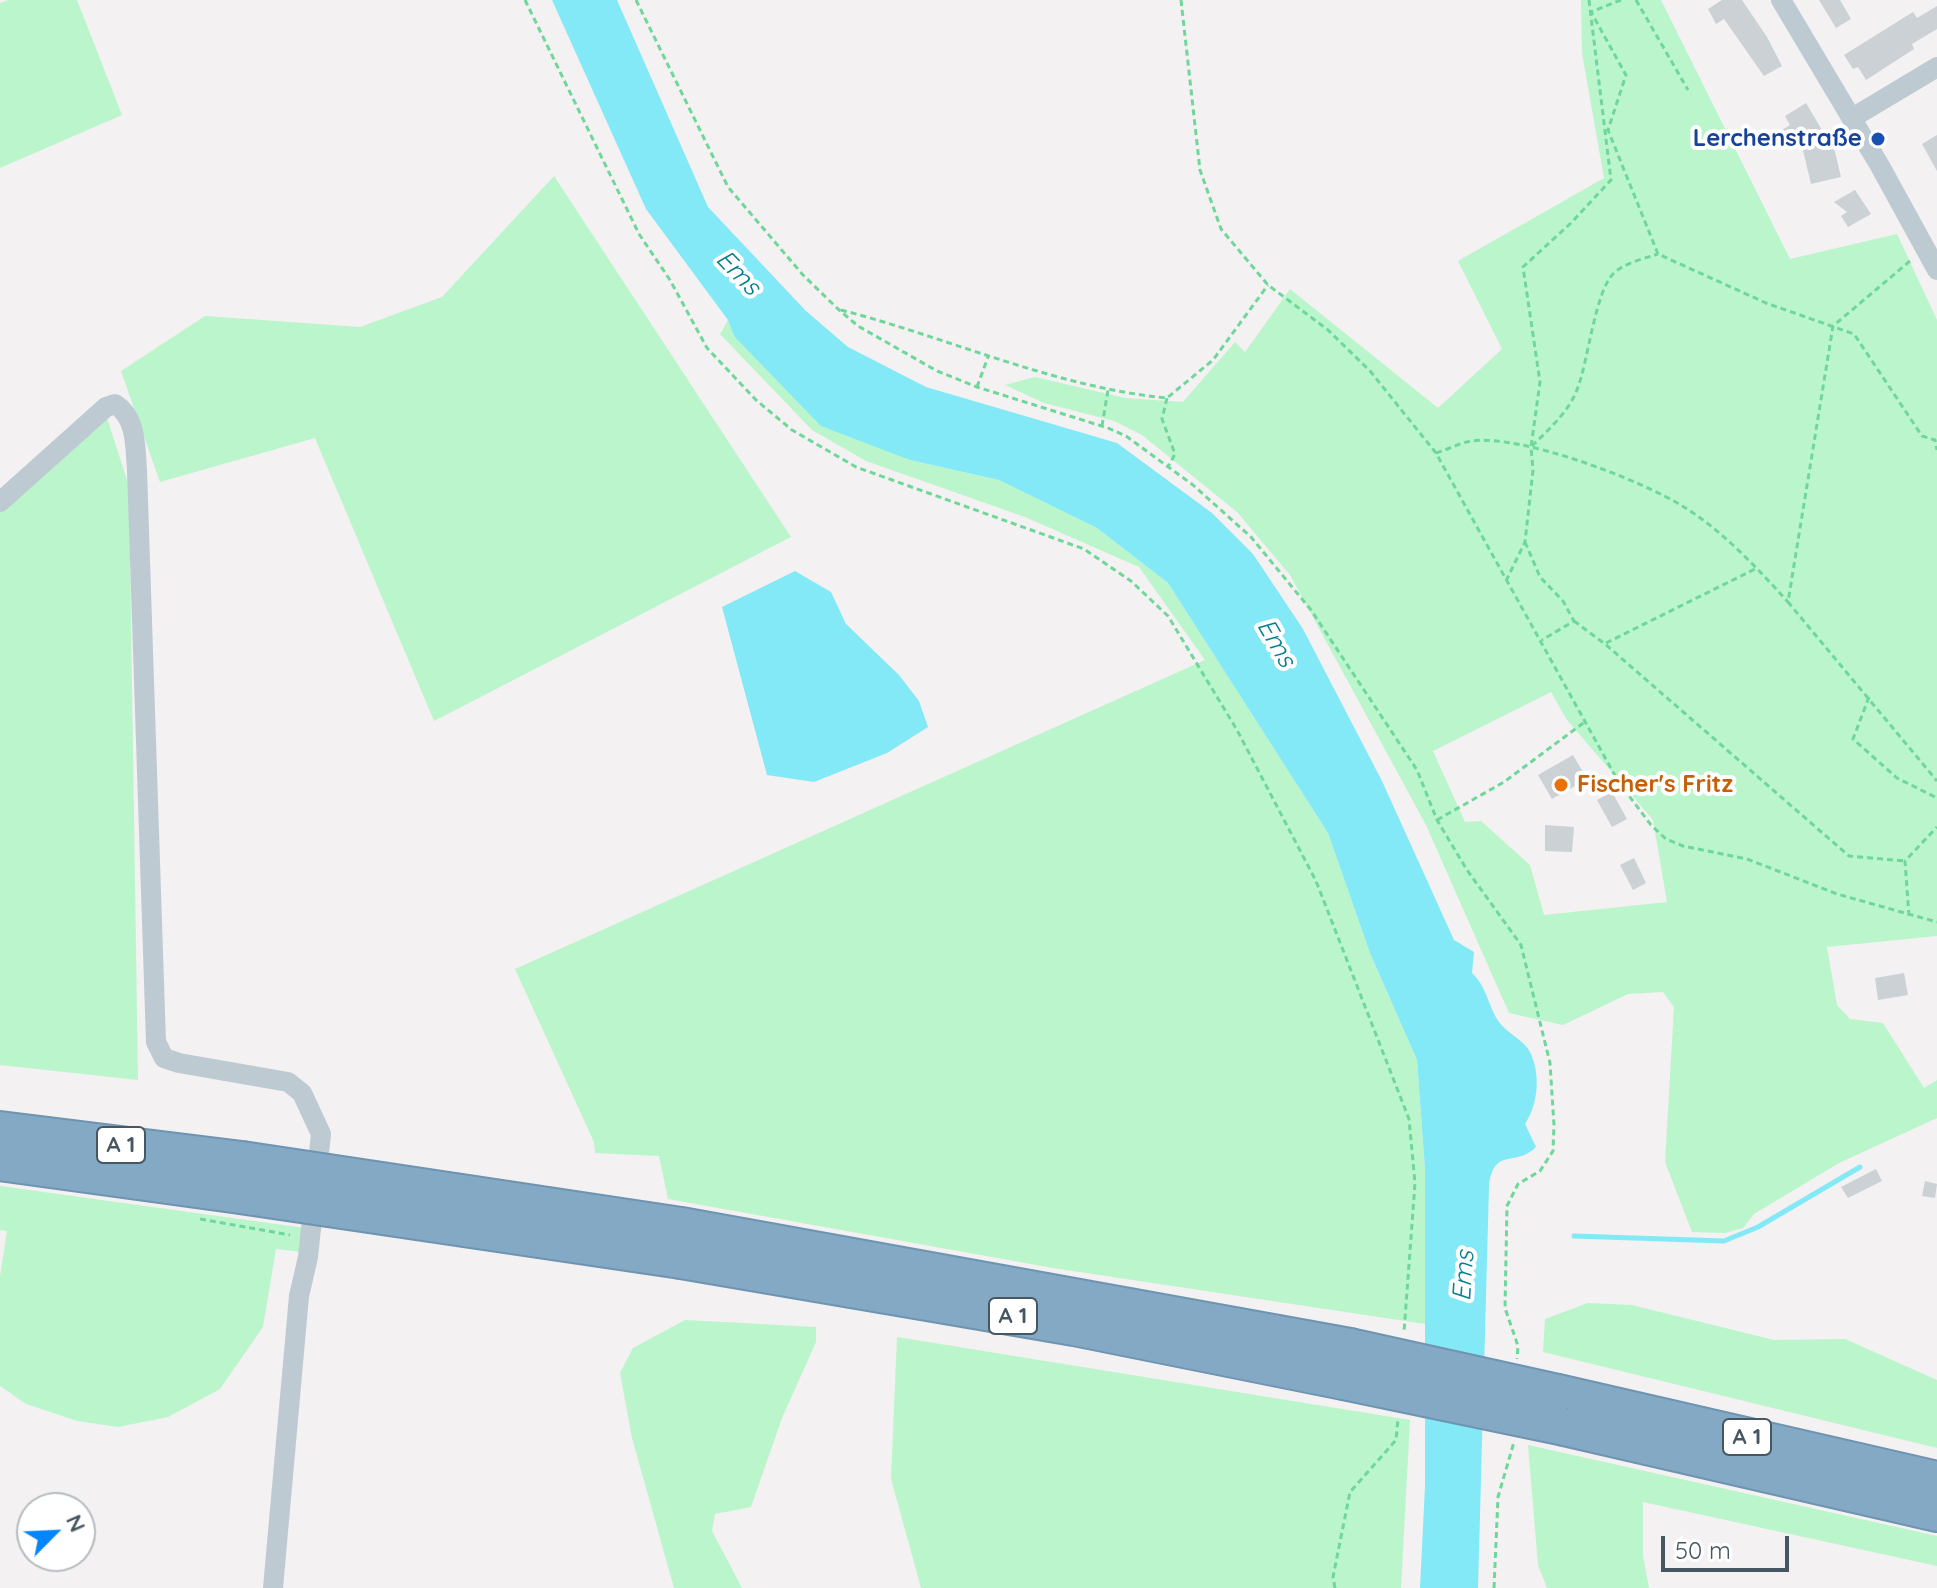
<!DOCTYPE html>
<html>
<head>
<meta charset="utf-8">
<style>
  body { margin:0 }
  #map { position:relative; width:1937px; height:1588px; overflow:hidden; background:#f3f1f1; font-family:Quicksand,sans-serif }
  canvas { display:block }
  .north { position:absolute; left:16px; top:1492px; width:80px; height:80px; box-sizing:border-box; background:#fff; border:2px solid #b5bcc0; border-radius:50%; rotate:66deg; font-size:22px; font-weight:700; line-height:32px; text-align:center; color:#465761 }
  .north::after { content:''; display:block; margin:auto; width:28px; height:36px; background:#0486fa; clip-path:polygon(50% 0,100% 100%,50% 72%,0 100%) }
  .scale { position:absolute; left:1661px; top:1536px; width:128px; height:36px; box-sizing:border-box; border:4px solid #465761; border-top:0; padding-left:10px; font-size:24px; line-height:28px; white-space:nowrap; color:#465761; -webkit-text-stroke:6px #fff; paint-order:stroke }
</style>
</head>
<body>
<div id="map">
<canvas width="1937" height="1588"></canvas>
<div class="north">N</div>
<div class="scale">50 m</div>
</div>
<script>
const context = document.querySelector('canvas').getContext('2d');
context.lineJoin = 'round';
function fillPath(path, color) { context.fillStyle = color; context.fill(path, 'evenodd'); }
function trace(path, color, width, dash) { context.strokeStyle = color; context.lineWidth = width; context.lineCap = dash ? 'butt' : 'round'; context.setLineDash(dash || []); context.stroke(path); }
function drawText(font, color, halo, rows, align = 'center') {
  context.font = font + ' Quicksand,sans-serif'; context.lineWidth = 8; context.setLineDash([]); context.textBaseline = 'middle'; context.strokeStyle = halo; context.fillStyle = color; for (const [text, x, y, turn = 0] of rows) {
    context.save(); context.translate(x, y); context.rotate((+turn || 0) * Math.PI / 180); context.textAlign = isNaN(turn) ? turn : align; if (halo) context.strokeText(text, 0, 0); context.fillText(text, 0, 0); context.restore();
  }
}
fillPath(new Path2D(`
  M 8,0 L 77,0 L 122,115 L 0,168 L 0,3 Z
  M 1581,0 L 1661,0 L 1790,259 L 1897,234 L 1937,320 L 1937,936 L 1827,947 L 1837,1005 L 1850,1019 L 1883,1023 L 1924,1088 L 1937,1080 L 1937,1118 L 1839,1163 L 1754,1214 L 1743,1228 L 1725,1233 L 1692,1232 L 1665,1162 L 1674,1007 L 1663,992 L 1628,994 L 1563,1025 L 1509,1013 L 1426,825 L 1290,575 L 1237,512 L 1142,435 L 1114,421 L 1044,403 L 1005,385 L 1035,377 L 1125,398 L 1183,402 L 1235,342 L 1245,352 L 1290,289 L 1438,408 L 1502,349 L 1458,261 L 1604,178 L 1582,53 ZM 1551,692 L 1567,720 L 1653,820 L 1667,902 L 1544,915 L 1530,865 L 1481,821 L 1465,822 L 1433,751 Z
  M 554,176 L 791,537 L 434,721 L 315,438 L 160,482 L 121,371 L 205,316 L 360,327 L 442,297 Z
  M 728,320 L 734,336 L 910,460 L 999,480 L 1097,528 L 1168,583 L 1328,833 L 1370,953 L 1417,1060 L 1425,1169 L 1425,1324 L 1053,1268 L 668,1199 L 659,1156 L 595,1153 L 594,1142 L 515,969 L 1205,660 L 1139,567 L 1025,517 L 866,461 L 812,430 L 720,334 Z
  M 105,412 L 129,486 L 138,1080 L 0,1065 L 0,513 Z
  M 0,1186 L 305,1228 L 302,1252 L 276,1249 L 263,1327 L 220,1389 L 168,1417 L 118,1427 L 77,1421 L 26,1404 L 0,1386 L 0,1276 L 7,1231 L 0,1230 Z
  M 1588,1303 L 1632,1305 L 1774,1340 L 1845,1339 L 1937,1380 L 1937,1448 L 1543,1352 L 1545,1319 Z
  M 685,1320 L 816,1327 L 816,1342 L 782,1418 L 751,1507 L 715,1514 L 712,1531 L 742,1588 L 674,1588 L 632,1438 L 620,1373 L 633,1348 Z
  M 897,1337 L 1410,1420 L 1401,1588 L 921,1588 L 891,1479 Z
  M 1528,1445 L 1937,1536 L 1937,1566 L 1643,1502 L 1643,1556 L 1649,1588 L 1547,1588 L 1538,1565 Z`), '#bbf5cc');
fillPath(new Path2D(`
  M 552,0 L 617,0 L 708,207 L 806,311 L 848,347 L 926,387 L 1117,443 L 1212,513 L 1253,554 L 1303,629 L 1382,781 L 1454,940 L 1474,952 L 1472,973 C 1487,987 1488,1006 1499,1022 C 1507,1033 1524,1040 1530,1052 C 1541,1074 1538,1105 1525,1124 L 1536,1147 C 1515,1168 1494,1146 1489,1186 L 1478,1588 L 1420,1588 L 1425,1486 L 1425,1169 L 1417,1060 L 1370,953 L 1328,833 L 1168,583 L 1097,528 L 999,480 L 910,460 L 821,426 L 734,336 L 728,320 L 646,209 Z
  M 795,571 L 831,592 L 846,624 L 899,675 L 919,701 L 928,727 L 887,753 L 814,782 L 767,775 L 722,607 Z`), '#83e9f6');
trace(new Path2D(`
  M 1574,1236 L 1724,1241 L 1758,1227 L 1860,1167`), '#83e9f6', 5);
fillPath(new Path2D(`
  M 1722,0 L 1742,0 L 1767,37 L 1782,66 L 1764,76 L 1724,19 L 1716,24 L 1708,9 Z
  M 1819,0 L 1840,0 L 1851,19 L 1836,28 Z
  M 1937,6 L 1937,29 L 1912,44 L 1914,49 L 1866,80 L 1858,67 L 1853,69 L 1844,55 L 1913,12 L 1917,18 Z
  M 1806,103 L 1835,152 L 1841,177 L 1811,184 L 1800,138 L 1787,146 L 1779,132 L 1790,125 L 1785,116 Z
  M 1937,135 L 1937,171 L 1922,144 Z
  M 1855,190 L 1871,214 L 1848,227 L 1841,216 L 1847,212 L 1834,202 Z
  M 1573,755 L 1587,779 L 1552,799 L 1538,775 Z
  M 1612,792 L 1627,819 L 1612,827 L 1597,800 Z
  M 1545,825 L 1574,827 L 1572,852 L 1545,851 Z
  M 1634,858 L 1646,883 L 1633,890 L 1620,865 Z
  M 1904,973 L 1908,995 L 1878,1000 L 1875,978 Z
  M 1876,1169 L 1882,1181 L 1848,1198 L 1841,1187 Z
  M 1925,1181 L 1937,1184 L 1935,1198 L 1922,1196 Z`), '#ccd1d6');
const highway = new Path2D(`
  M 0,1130 L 242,1160
  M 0,1162 L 240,1195
  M 681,1226 L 1350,1347
  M 681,1260 L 1074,1327 L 1343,1381
  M 1558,1393 L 1937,1480
  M 1564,1427 L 1937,1513`);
trace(highway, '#6e94b1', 40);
trace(new Path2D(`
  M 525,0 L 639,234 L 670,280 L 707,348 L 756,400 L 792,430 L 856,467 L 1084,549 L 1131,581 L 1168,616 L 1237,730 L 1316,881 L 1409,1119 L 1415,1183 L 1404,1332
  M 636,0 L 728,187 L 803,275 L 838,309 L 858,326 L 937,371 L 977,387 L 1108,428 L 1126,436 L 1193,485 L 1251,537 L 1311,610 L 1417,770 L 1437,820 L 1467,870 L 1521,945 L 1550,1063 L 1554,1125 L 1553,1151 L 1540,1171 L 1518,1184 L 1507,1206 L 1505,1308 L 1518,1346 L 1517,1359
  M 1181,0 L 1200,170 L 1221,229 L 1268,285 L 1328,330 L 1370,371 L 1436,453 L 1618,781 L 1651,825 L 1666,839 L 1683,846 L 1747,859 L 1837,894 L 1937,922
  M 1621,0 L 1591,12 L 1626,75 L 1608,130 L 1658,254 L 1766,303 L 1854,334 L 1922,436 L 1935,440 L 1937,450
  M 1636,0 L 1688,90
  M 1910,261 L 1833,326 L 1788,602 L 1937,781
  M 841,310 C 950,338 1054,387 1167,398 L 1213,360 L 1268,285
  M 977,387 L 988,357
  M 1167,398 L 1162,419 L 1175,454 L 1168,467
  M 1102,426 L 1108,390
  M 1532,446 C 1549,429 1570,411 1578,387 C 1588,361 1595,293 1613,274 C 1624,263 1643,259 1658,254
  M 1436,453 C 1447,450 1459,443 1471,441 C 1522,434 1641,480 1684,507 C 1723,531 1758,569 1788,602
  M 1525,542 L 1540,577 L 1563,601 L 1574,621 L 1542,640
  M 1506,581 L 1525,542 L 1533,470 L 1531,447 L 1540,382 L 1523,267 L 1571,223 L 1611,180 L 1589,0
  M 1574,621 L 1605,644 L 1849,856 L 1905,861
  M 1606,643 L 1757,568
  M 1869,697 L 1853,739 L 1897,778 L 1937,798
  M 1437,820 L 1504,782 L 1586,721
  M 1909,916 L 1905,861 L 1937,827
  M 200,1219 L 290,1235
  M 1335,1588 L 1333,1577 L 1350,1492 L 1396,1440 L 1398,1419
  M 1494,1588 L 1498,1497 L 1514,1442`), '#6fd79a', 3, [6, 4]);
trace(new Path2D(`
  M 1781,0 L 1880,166 L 1937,270
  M 1852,118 L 1937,67
  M 0,502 L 106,407 L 115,404 C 137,418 135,446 137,470 L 156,1042 L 164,1058 L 179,1063 L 288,1082 L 302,1093 L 321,1134 L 308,1257 L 299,1296 L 273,1588`), '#bdcad2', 20);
trace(highway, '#83a9c5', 36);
const highwayBridge = new Path2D(`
  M 242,1160 L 681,1226
  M 240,1195 L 681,1260
  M 1350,1347 L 1558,1393
  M 1343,1381 L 1564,1427`);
trace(highwayBridge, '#6e94b1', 40, []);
trace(highwayBridge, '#83a9c5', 36);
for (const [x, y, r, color] of [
  [1878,139,8,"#1a4fb4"],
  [1561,785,8,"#e8710a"]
]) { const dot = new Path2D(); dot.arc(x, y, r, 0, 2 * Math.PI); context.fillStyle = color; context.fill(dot); trace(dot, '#fff', 3); }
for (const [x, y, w] of [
  [121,1145,48],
  [1013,1316,48],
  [1747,1437,48]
]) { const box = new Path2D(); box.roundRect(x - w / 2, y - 18, w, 36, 6); context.fillStyle = '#fff'; context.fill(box); trace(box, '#465761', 2); }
drawText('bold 22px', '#465761', null, [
  ["A 1",121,1145],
  ["A 1",1013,1316],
  ["A 1",1747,1437]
]);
drawText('bold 24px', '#164399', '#fff', [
  ["Lerchenstraße",1862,139]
], 'right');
drawText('bold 24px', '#c56008', '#fff', [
  ["Fischer's Fritz",1577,785]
], 'left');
drawText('italic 26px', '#047f90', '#fff', [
  ["Ems",738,273,46],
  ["Ems",1276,643,60],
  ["Ems",1464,1276,-86]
]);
</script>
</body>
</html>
